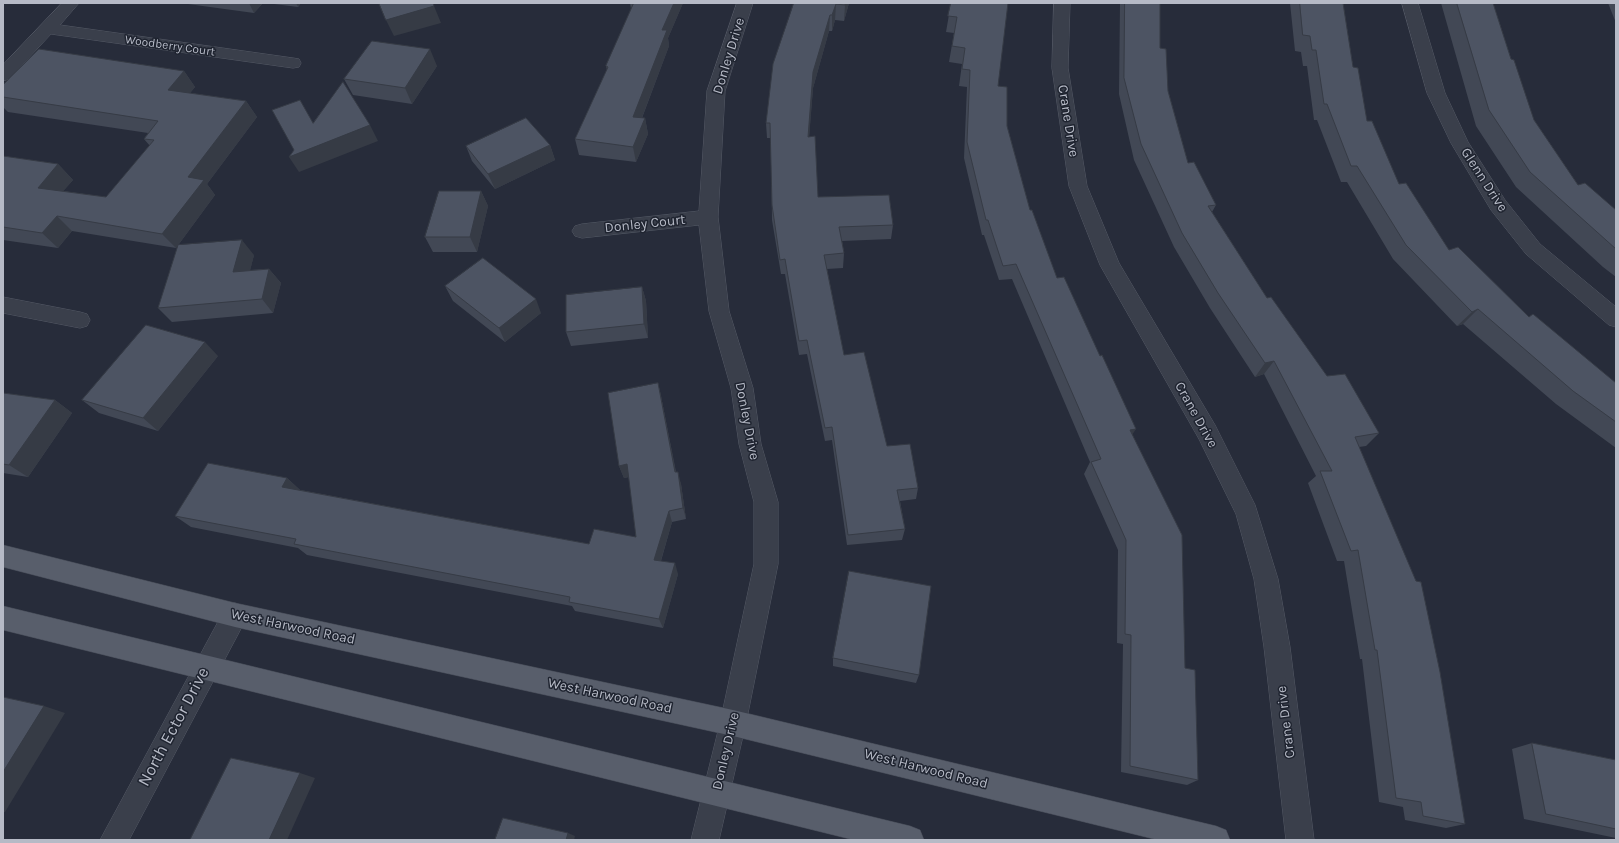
<!DOCTYPE html>
<html>
<head>
<meta charset="utf-8">
<style>
  body { margin:0 }
  #map { position:relative; width:1619px; height:843px; overflow:hidden; background:#272c3a; font-family:Karla,sans-serif }
  canvas { display:block }
  .frame { position:absolute; inset:0; border:4px solid #b6bac6; pointer-events:none }
</style>
</head>
<body>
<div id="map">
<canvas width="1619" height="843"></canvas>
<div class="frame"></div>
</div>
<script>
const context = document.querySelector('canvas').getContext('2d');
context.lineJoin = 'round';
function trace(path, color, width, dash) { context.strokeStyle = color; context.lineWidth = width; context.lineCap = dash ? 'butt' : 'round'; context.setLineDash(dash || []); context.stroke(path); }
function fillPath(path, color) { context.fillStyle = color; context.fill(path, 'evenodd'); }
function drawText(font, color, halo, rows, align = 'center') {
  context.font = font + ' Karla,sans-serif'; context.lineWidth = 3; context.setLineDash([]); context.textBaseline = 'middle'; context.strokeStyle = halo; context.fillStyle = color; for (const [text, x, y, turn = 0] of rows) {
    context.save(); context.translate(x, y); context.rotate((+turn || 0) * Math.PI / 180); context.textAlign = isNaN(turn) ? turn : align; if (halo) context.strokeText(text, 0, 0); context.fillText(text, 0, 0); context.restore();
  }
}
const minor = new Path2D(`
  M 62,3 L 79,3 L 60,25 L 293,58 L 299,59 L 301,63 L 299,67 L 293,68 L 51,34 L 9,79 L 3,81 L 3,65 Z
  M 737,3 L 753,3 L 725,91 L 718,217 L 729,311 L 753,388 L 761,444 L 778,502 L 778,564 L 746,723 L 719,840 L 691,840 L 720,723 L 754,564 L 754,502 L 739,444 L 731,388 L 709,311 L 699,225 L 582,238 L 575,236 L 572,231 L 575,226 L 582,224 L 699,211 L 707,91 Z
  M 1054,3 L 1070,3 L 1068,68 L 1087,186 L 1119,263 L 1215,425 L 1255,505 L 1278,579 L 1290,647 L 1314,840 L 1286,840 L 1264,647 L 1254,579 L 1236,514 L 1199,439 L 1100,265 L 1069,186 L 1052,68 Z
  M 1402,3 L 1418,3 L 1445,93 L 1468,142 L 1505,200 L 1540,244 L 1616,307 L 1616,327 L 1609,325 L 1526,254 L 1491,210 L 1451,143 L 1427,93 Z
  M 3,297 L 80,312 L 87,314 L 90,320 L 87,326 L 80,328 L 3,313 Z
  M 235,603 L 244,607 L 247,615 L 244,623 L 129,840 L 100,840 L 226,607 Z`);
const major = new Path2D(`
  M 3,545 L 235,603 L 733,710 L 1216,826 L 1226,830 L 1230,840 L 1158,840 L 733,736 L 235,627 L 3,567 Z
  M 3,606 L 910,826 L 920,830 L 924,840 L 854,840 L 3,630 Z`);
trace(minor, '#555a66', 1);
trace(major, '#434854', 1);
fillPath(minor, '#3a3f4b');
fillPath(major, '#585e6b');
fillPath(new Path2D(`
  M 187,3 L 263,3 L 254,13 L 188,4 Z
  M 266,3 L 301,3 L 298,7 Z
  M 630,3 L 683,3 L 668,38 L 669,46 L 642,118 L 645,118 L 648,134 L 636,162 L 579,155 L 575,139 L 607,70 L 606,66 L 631,9 Z
  M 794,3 L 849,3 L 844,21 L 835,20 L 832,31 L 829,31 L 813,88 L 809,137 L 818,197 L 893,225 L 891,239 L 842,241 L 844,253 L 843,268 L 827,269 L 844,355 L 887,446 L 918,488 L 916,499 L 900,501 L 905,529 L 902,540 L 847,545 L 832,440 L 825,441 L 807,354 L 799,355 L 785,274 L 781,274 L 772,220 L 771,138 L 767,138 L 766,123 Z
  M 951,3 L 998,86 L 1007,126 L 1030,210 L 1057,278 L 1132,435 L 1185,668 L 1198,780 L 1187,785 L 1121,772 L 1123,644 L 1117,643 L 1118,550 L 1084,474 L 1090,462 L 1012,279 L 999,280 L 984,235 L 982,235 L 964,158 L 967,87 L 959,86 L 962,64 L 949,62 L 954,33 L 946,32 Z
  M 1120,3 L 1160,3 L 1160,48 L 1168,91 L 1188,163 L 1216,205 L 1212,212 L 1267,298 L 1327,376 L 1379,433 L 1366,446 L 1359,447 L 1465,824 L 1446,828 L 1405,820 L 1403,807 L 1379,802 L 1362,659 L 1360,659 L 1344,561 L 1337,561 L 1308,483 L 1316,476 L 1264,374 L 1255,377 L 1210,308 L 1174,247 L 1134,160 L 1119,94 Z
  M 1290,3 L 1343,3 L 1353,67 L 1367,121 L 1399,184 L 1449,250 L 1529,317 L 1616,383 L 1616,448 L 1556,404 L 1463,324 L 1457,326 L 1393,259 L 1347,182 L 1341,182 L 1317,120 L 1314,120 L 1307,66 L 1303,66 L 1301,52 L 1295,51 Z
  M 1441,3 L 1493,3 L 1511,59 L 1534,120 L 1578,185 L 1616,210 L 1616,277 L 1603,267 L 1516,187 L 1476,126 Z
  M 1608,3 L 1616,3 L 1616,23 Z
  M 437,66 L 412,104 L 353,95 L 344,79 Z
  M 184,71 L 195,87 L 190,93 L 246,101 L 257,117 L 207,184 L 215,195 L 176,248 L 72,231 L 58,248 L 3,240 L 3,156 L 58,164 L 73,180 L 63,191 L 106,197 L 150,146 L 144,139 L 148,133 L 8,112 L 3,107 L 3,85 Z
  M 550,145 L 555,160 L 495,189 L 472,161 L 466,146 Z
  M 481,191 L 488,206 L 477,252 L 433,252 L 425,237 Z
  M 254,255 L 250,270 L 269,269 L 281,283 L 273,313 L 172,322 L 158,308 Z
  M 445,286 L 541,313 L 505,342 L 453,301 Z
  M 642,287 L 646,301 L 648,338 L 571,346 L 566,332 Z
  M 218,356 L 158,431 L 99,413 L 82,400 Z
  M 658,383 L 661,396 L 676,472 L 681,484 L 686,519 L 672,522 L 661,561 L 678,574 L 663,628 L 575,611 L 572,606 L 307,555 L 298,548 L 191,527 L 175,516 L 287,478 L 300,490 L 589,544 L 636,537 L 629,477 L 624,478 L 619,466 Z
  M 3,393 L 55,400 L 72,413 L 28,477 L 3,473 Z
  M 833,658 L 919,675 L 916,683 L 833,666 Z
  M 1532,743 L 1616,760 L 1616,838 L 1524,819 L 1512,749 Z`), '#424855');
fillPath(new Path2D(`
  M 249,3 L 263,3 L 254,13 Z
  M 296,3 L 301,3 L 298,7 Z
  M 674,3 L 683,3 L 668,38 L 669,46 L 636,133 L 633,117 L 662,30 Z
  M 845,3 L 849,3 L 844,21 L 845,5 Z
  M 836,4 L 835,20 L 832,31 L 832,15 Z
  M 434,6 L 441,23 L 394,36 L 386,20 Z
  M 830,15 L 829,31 L 813,88 L 808,152 L 808,137 L 813,72 Z
  M 430,49 L 437,66 L 412,104 L 405,88 Z
  M 184,71 L 195,87 L 179,106 L 168,90 Z
  M 246,101 L 257,117 L 207,184 L 215,195 L 176,248 L 162,234 L 188,177 Z
  M 645,118 L 648,134 L 636,162 L 633,147 Z
  M 370,125 L 378,141 L 299,172 L 289,157 Z
  M 550,145 L 555,160 L 495,189 L 488,174 Z
  M 58,164 L 73,180 L 53,203 L 38,188 Z
  M 481,191 L 488,206 L 477,252 L 470,237 Z
  M 57,216 L 72,231 L 58,248 L 42,233 Z
  M 242,240 L 254,255 L 246,287 L 233,272 Z
  M 269,269 L 281,283 L 273,313 L 262,299 Z
  M 642,287 L 646,301 L 648,338 L 644,324 Z
  M 536,299 L 541,313 L 505,342 L 499,328 Z
  M 1478,309 L 1463,324 L 1457,326 L 1472,312 Z
  M 205,342 L 218,356 L 158,431 L 143,418 Z
  M 1274,361 L 1264,374 L 1255,377 L 1265,363 Z
  M 658,383 L 661,396 L 678,484 L 675,472 Z
  M 55,400 L 72,413 L 28,477 L 9,465 Z
  M 1136,429 L 1128,441 L 1130,430 Z
  M 627,464 L 632,476 L 624,478 L 619,466 Z
  M 678,472 L 681,484 L 686,519 L 683,508 Z
  M 287,478 L 300,490 L 295,499 L 282,487 Z
  M 669,511 L 672,522 L 658,570 L 654,560 Z
  M 675,563 L 678,574 L 663,628 L 659,619 Z
  M 44,706 L 65,713 L 5,812 L 3,812 L 3,772 Z
  M 300,773 L 315,778 L 287,840 L 269,840 Z
  M 568,833 L 575,836 L 574,840 L 566,840 Z`), '#363b45');
const building = new Path2D(`
  M 379,3 L 433,3 L 434,6 L 386,20 Z
  M 634,3 L 674,3 L 662,30 L 667,30 L 633,117 L 645,118 L 633,147 L 575,139 L 608,67 L 606,66 Z
  M 794,3 L 845,3 L 845,5 L 836,4 L 832,15 L 830,15 L 813,72 L 808,137 L 815,136 L 818,197 L 889,195 L 893,225 L 839,227 L 844,253 L 824,255 L 844,355 L 864,352 L 887,446 L 910,444 L 918,488 L 897,490 L 905,529 L 848,535 L 832,427 L 825,428 L 807,340 L 799,341 L 785,259 L 780,260 L 772,205 L 770,123 L 766,123 L 773,64 Z
  M 951,3 L 1008,3 L 998,86 L 1007,87 L 1007,126 L 1030,210 L 1032,210 L 1057,278 L 1064,277 L 1100,356 L 1102,355 L 1136,429 L 1130,430 L 1182,535 L 1185,668 L 1195,670 L 1198,780 L 1130,766 L 1131,635 L 1125,634 L 1126,540 L 1091,462 L 1101,459 L 1016,264 L 1003,266 L 988,220 L 986,220 L 967,142 L 970,70 L 962,69 L 965,48 L 952,46 L 957,17 L 948,16 Z
  M 1125,3 L 1160,3 L 1160,48 L 1166,49 L 1168,91 L 1188,163 L 1194,162 L 1216,205 L 1208,206 L 1267,298 L 1271,297 L 1327,376 L 1345,374 L 1379,433 L 1355,437 L 1416,581 L 1421,582 L 1440,672 L 1465,824 L 1423,816 L 1421,802 L 1396,798 L 1377,650 L 1375,650 L 1358,550 L 1351,551 L 1320,471 L 1332,471 L 1274,361 L 1265,363 L 1218,293 L 1182,233 L 1141,144 L 1124,78 Z
  M 1300,3 L 1343,3 L 1353,67 L 1358,68 L 1367,121 L 1372,121 L 1399,184 L 1406,183 L 1449,250 L 1458,247 L 1529,317 L 1533,314 L 1616,383 L 1616,422 L 1573,391 L 1478,309 L 1472,312 L 1406,245 L 1357,166 L 1351,166 L 1327,104 L 1324,104 L 1316,50 L 1312,50 L 1310,36 L 1303,35 Z
  M 1457,3 L 1493,3 L 1511,59 L 1514,60 L 1534,120 L 1578,185 L 1585,183 L 1616,210 L 1616,249 L 1530,172 L 1489,110 Z
  M 372,41 L 430,49 L 405,88 L 344,79 Z
  M 39,49 L 184,71 L 168,90 L 246,101 L 188,177 L 204,180 L 162,234 L 57,216 L 42,233 L 3,227 L 3,156 L 58,164 L 38,188 L 106,197 L 154,140 L 144,139 L 158,121 L 3,97 L 3,85 Z
  M 343,82 L 370,125 L 289,157 L 294,150 L 272,110 L 300,100 L 313,123 Z
  M 526,118 L 550,145 L 488,174 L 466,146 Z
  M 439,191 L 481,191 L 470,237 L 425,237 Z
  M 242,240 L 233,272 L 269,269 L 262,299 L 158,308 L 178,245 Z
  M 483,258 L 536,299 L 499,328 L 445,286 Z
  M 642,287 L 644,324 L 566,332 L 566,295 Z
  M 146,325 L 205,342 L 143,418 L 82,400 Z
  M 658,383 L 675,472 L 678,472 L 683,508 L 669,511 L 654,560 L 675,563 L 659,619 L 569,602 L 570,597 L 294,544 L 296,539 L 175,516 L 208,463 L 287,478 L 282,487 L 589,544 L 594,529 L 636,537 L 627,464 L 619,466 L 608,393 Z
  M 3,393 L 55,400 L 9,465 L 3,464 Z
  M 849,571 L 931,586 L 919,675 L 833,658 Z
  M 3,697 L 44,706 L 3,772 Z
  M 1532,743 L 1616,760 L 1616,829 L 1546,814 Z
  M 231,758 L 300,773 L 269,840 L 190,840 Z
  M 503,818 L 568,833 L 566,840 L 495,840 Z`);
fillPath(building, '#4d5463');
trace(building, '#363b45', 1);
drawText('12px', '#b6bac6', '#1f2430', [
  ["Woodberry Court",170,46,8]
]);
drawText('14px', '#b6bac6', '#1f2430', [
  ["Donley Drive",729,56,-73],
  ["Crane Drive",1068,121,81],
  ["Glenn Drive",1484,180,57],
  ["Donley Court",645,224,-6],
  ["Crane Drive",1196,415,61],
  ["Donley Drive",747,421,79],
  ["West Harwood Road",293,627,12],
  ["West Harwood Road",610,696,12],
  ["Crane Drive",1286,722,-97],
  ["Donley Drive",726,751,-77],
  ["West Harwood Road",926,769,14]
]);
drawText('17px', '#b6bac6', '#1f2430', [
  ["North Ector Drive",174,727,-62]
]);
</script>
</body>
</html>
